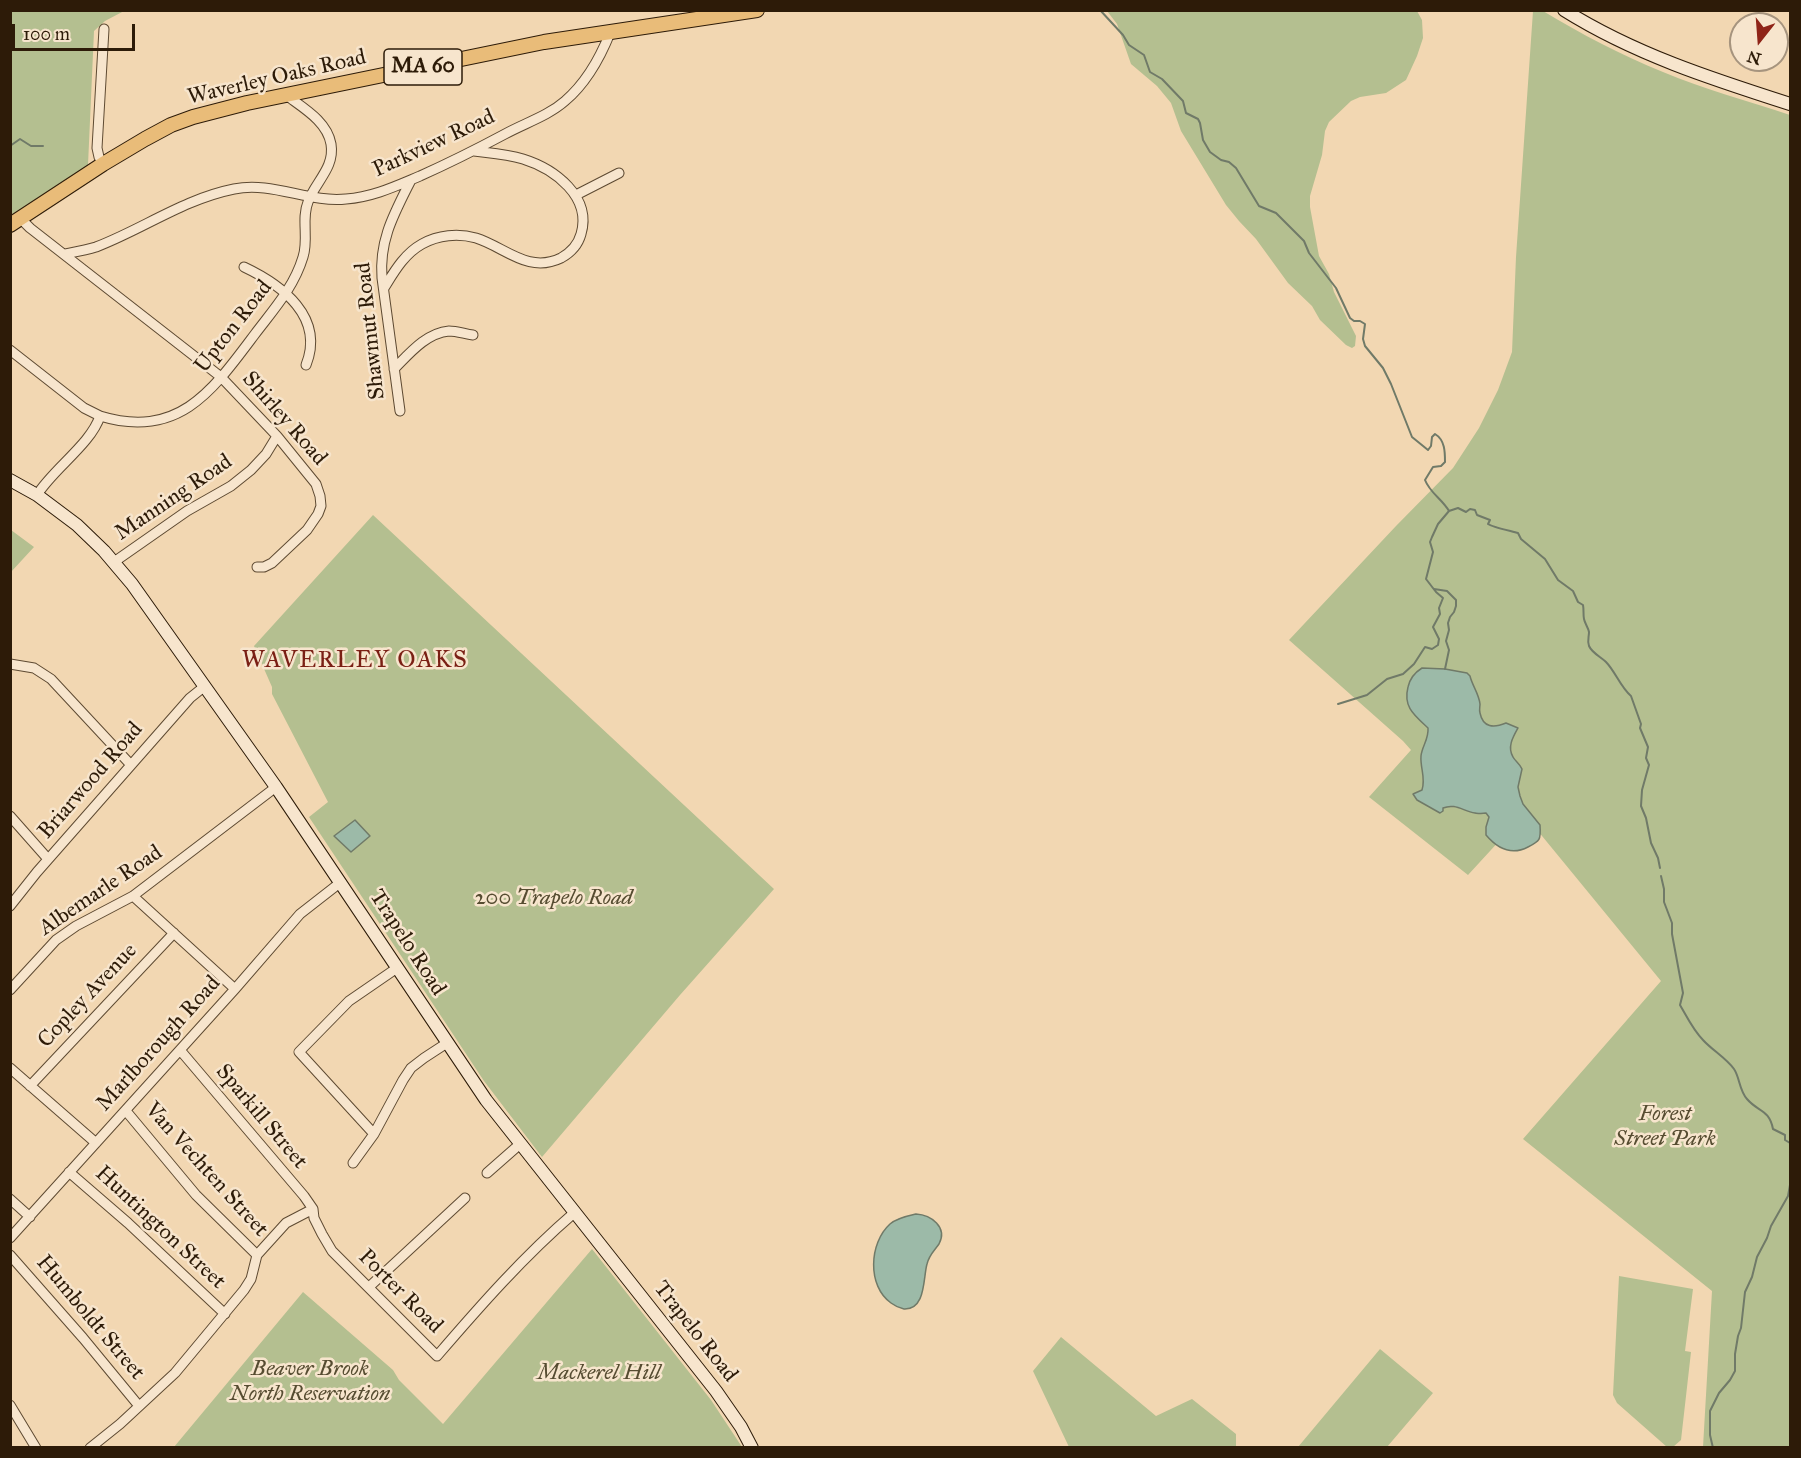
<!DOCTYPE html>
<html>
<head>
<meta charset="utf-8">
<style>
  body { margin:0 }
  #map { position:relative; width:1801px; height:1458px; overflow:hidden; background:#f2d7b2; font-family:"IM FELL Great Primer",serif }
  canvas { display:block }
  .frame { position:absolute; inset:0; border:12px solid #2d1b08; pointer-events:none }
  .north { position:absolute; left:1729px; top:12px; width:60px; height:60px; box-sizing:border-box; background:#f7e5cd; border:2px solid #a6947e; border-radius:50%; rotate:197deg; font-size:16px; font-weight:700; line-height:24px; text-align:center; color:#2d1b08 }
  .north::after { content:''; display:block; margin:auto; width:21px; height:27px; background:#8f2418; clip-path:polygon(50% 0,100% 100%,50% 72%,0 100%) }
  .scale { position:absolute; left:12px; top:24px; width:123px; height:27px; box-sizing:border-box; border:3px solid #2d1b08; border-top:0; padding-left:8px; font-size:18px; line-height:21px; white-space:nowrap; color:#2d1b08; -webkit-text-stroke:4px #f7e5cd; paint-order:stroke }
</style>
</head>
<body>
<div id="map">
<canvas width="1801" height="1458"></canvas>
<div class="frame"></div>
<div class="north">N</div>
<div class="scale">100 m</div>
</div>
<script>
const context = document.querySelector('canvas').getContext('2d');
context.lineJoin = 'round';
function fillPath(path, color) { context.fillStyle = color; context.fill(path, 'evenodd'); }
function trace(path, color, width, dash) { context.strokeStyle = color; context.lineWidth = width; context.lineCap = dash ? 'butt' : 'round'; context.setLineDash(dash || []); context.stroke(path); }
function drawText(font, color, halo, rows, align = 'center') {
  context.font = font + ' "IM FELL Great Primer",serif'; context.lineWidth = 5; context.setLineDash([]); context.textBaseline = 'middle'; context.strokeStyle = halo; context.fillStyle = color; for (const [text, x, y, turn = 0] of rows) {
    context.save(); context.translate(x, y); context.rotate((+turn || 0) * Math.PI / 180); context.textAlign = isNaN(turn) ? turn : align; if (halo) context.strokeText(text, 0, 0); context.fillText(text, 0, 0); context.restore();
  }
}
fillPath(new Path2D(`
  M 11,10 L 124,11 L 105,21 L 94,31 L 88,165 L 11,215 Z
  M 1107,11 L 1417,11 L 1422,20 L 1423,38 L 1417,56 L 1406,80 L 1386,93 L 1360,97 L 1351,101 L 1329,122 L 1325,131 L 1322,155 L 1310,196 L 1310,207 L 1319,256 L 1329,274 L 1334,292 L 1356,336 L 1355,346 L 1352,348 L 1346,345 L 1320,320 L 1312,306 L 1288,283 L 1256,239 L 1239,221 L 1226,205 L 1181,131 L 1171,103 L 1157,86 L 1131,64 L 1117,24 Z
  M 1533,11 L 1543,11 C 1581,34 1621,55 1663,72 C 1704,89 1748,101 1790,115 L 1790,1446 L 1788,1447 L 1703,1447 L 1712,1291 L 1523,1139 L 1661,981 L 1524,814 L 1468,875 L 1369,797 L 1411,750 L 1403,741 L 1289,640 L 1396,526 L 1453,468 L 1479,428 L 1498,390 L 1512,352 L 1516,257 Z
  M 373,515 L 774,889 L 680,995 L 542,1157 L 484,1081 L 309,817 L 328,802 L 272,694 L 272,687 L 254,646 Z
  M 11,530 L 34,547 L 11,572 Z
  M 592,1249 L 711,1400 L 742,1447 L 174,1447 L 303,1292 L 393,1370 L 399,1380 L 443,1424 Z
  M 1619,1276 L 1693,1289 L 1685,1351 L 1691,1352 L 1681,1440 L 1673,1447 L 1667,1447 L 1617,1403 L 1613,1395 Z
  M 1061,1337 L 1156,1416 L 1192,1399 L 1236,1434 L 1236,1447 L 1069,1447 L 1033,1371 Z
  M 1380,1349 L 1433,1393 L 1387,1447 L 1298,1447 Z`), '#b4bf90');
const water = new Path2D(`
  M 1422,668 L 1445,669 L 1467,673 L 1470,676 C 1472,685 1479,694 1480,704 C 1480,707 1479,710 1480,713 C 1483,728 1494,728 1506,723 L 1518,728 C 1513,737 1507,747 1513,757 C 1515,761 1520,764 1522,769 L 1518,787 L 1520,796 L 1523,804 L 1540,825 C 1541,840 1540,841 1528,847 C 1511,856 1497,848 1486,835 L 1486,827 L 1489,817 L 1486,813 C 1484,813 1477,814 1475,813 C 1463,811 1455,803 1443,808 L 1443,811 L 1440,813 L 1417,800 L 1413,794 L 1422,790 C 1426,778 1420,768 1421,756 C 1422,746 1429,739 1428,728 C 1414,715 1403,707 1408,687 C 1410,678 1414,673 1422,668 Z
  M 355,820 L 370,836 L 351,852 L 334,836 Z
  M 916,1214 C 931,1215 948,1227 939,1244 C 934,1251 929,1255 927,1264 C 923,1278 926,1310 904,1309 C 899,1308 895,1306 891,1303 C 867,1286 869,1243 890,1224 C 897,1218 907,1216 916,1214 Z`);
fillPath(water, '#9cbaa8');
trace(water, '#707a68', 1.5);
trace(new Path2D(`
  M 1100,10 L 1123,35 L 1129,45 L 1144,55 L 1150,72 L 1162,79 L 1183,101 L 1186,113 L 1198,119 L 1200,123 L 1203,140 L 1210,152 L 1221,160 L 1229,162 L 1236,168 L 1259,206 L 1276,213 L 1304,241 L 1309,253 L 1336,288 L 1350,318 L 1354,321 L 1360,321 L 1365,324 L 1363,339 L 1365,346 L 1383,368 L 1391,384 L 1412,437 L 1428,450 L 1431,446 L 1432,437 L 1435,434 C 1445,440 1445,452 1445,462 L 1441,466 L 1433,467 L 1425,480 C 1430,493 1442,499 1449,511 L 1458,508 L 1466,512 L 1470,509 L 1475,510 L 1477,515 L 1490,520 L 1488,524 C 1492,527 1511,531 1518,533 L 1521,539 L 1545,559 L 1558,580 L 1573,591 L 1578,602 L 1583,605 C 1584,610 1583,614 1584,619 C 1585,624 1588,627 1589,632 C 1589,637 1587,641 1589,646 C 1592,653 1601,657 1606,662 C 1615,671 1621,688 1631,696 L 1641,724 L 1640,728 L 1648,747 L 1646,758 L 1649,765 L 1642,790 L 1641,806 L 1646,818 L 1651,843 L 1658,858 L 1660,868
  M 10,146 L 20,139 L 31,146 L 43,146
  M 1434,589 L 1447,591 L 1456,600 L 1456,606 L 1454,612 L 1450,617 L 1448,623 L 1449,630 L 1446,641 L 1449,650 L 1445,669
  M 1338,704 L 1367,695 L 1387,679 L 1403,674 L 1414,664 L 1425,647 L 1432,649 L 1438,645 L 1439,639 L 1433,627 L 1440,614 L 1439,608 L 1443,598 L 1436,592 L 1426,579 L 1433,552 L 1430,542 L 1432,537 L 1438,524 L 1449,511
  M 1661,876 L 1664,889 L 1664,902 L 1672,923 L 1672,934 L 1683,993 L 1680,1005 C 1687,1017 1693,1030 1703,1040 C 1712,1050 1726,1058 1734,1069 C 1740,1078 1739,1090 1747,1099 C 1758,1112 1769,1109 1773,1129 L 1785,1135 L 1785,1140 L 1790,1143
  M 1713,1448 L 1710,1435 L 1710,1411 L 1719,1393 L 1730,1380 L 1735,1371 L 1735,1354 L 1738,1336 L 1741,1328 L 1745,1292 L 1752,1277 L 1757,1257 L 1767,1238 L 1771,1226 L 1788,1196 L 1790,1185`), '#707a68', 2);
const street = new Path2D(`
  M 103,164 L 99,157 L 97,148 L 104,29
  M 576,195 L 619,173
  M 20,218 L 30,228 L 221,377 L 277,436 L 316,484 L 320,496 L 321,506 L 318,514 L 307,530 L 272,563 L 264,567 L 257,567
  M 65,254 C 75,252 86,250 96,247 C 143,229 184,199 234,189 C 272,181 309,203 346,199 C 373,197 396,186 420,176 C 449,163 477,149 505,134 C 525,123 548,116 565,101 C 585,84 600,58 610,33
  M 244,267 C 282,285 325,317 306,365
  M 384,288 C 394,272 404,254 422,244 C 438,235 458,233 476,238 C 505,247 528,274 561,258 C 570,253 578,245 581,234 C 592,197 555,169 523,159 C 507,154 490,153 474,151
  M 10,350 L 84,408 L 100,416
  M 394,369 C 409,354 426,333 449,331 C 457,331 465,334 473,335
  M 400,411 L 382,278 C 379,240 394,214 411,180
  M 37,495 C 53,469 91,444 100,416 C 179,440 213,390 255,334 C 274,309 294,287 303,257 C 309,239 301,219 308,202 C 315,182 335,168 331,144 C 327,121 303,108 286,95
  M 114,562 L 187,511 L 231,486 L 251,470 L 266,454 L 277,436
  M 10,664 L 34,668 L 51,679 L 131,765
  M 10,816 L 48,859
  M 133,896 L 235,989
  M 10,906 L 37,872 L 190,698 L 205,686
  M 10,990 L 56,940 L 76,926 L 133,896 L 276,787
  M 180,1050 L 304,1196 L 313,1209 L 314,1218 L 322,1234 L 332,1251 L 437,1356 C 480,1306 524,1256 574,1213
  M 10,1068 L 96,1143
  M 30,1086 L 174,933
  M 126,1111 L 196,1195 L 257,1255
  M 374,1134 L 299,1052 L 349,1001 L 397,968
  M 353,1163 L 374,1134 L 403,1080 L 411,1068 L 424,1058 L 447,1043
  M 69,1172 L 128,1223 L 225,1314
  M 487,1173 L 520,1144
  M 10,1199 L 30,1217
  M 10,1238 L 235,989 L 300,914 L 341,882
  M 10,1255 L 83,1338 L 139,1406
  M 257,1255 L 286,1223 L 313,1209
  M 369,1287 L 465,1198
  M 10,1405 L 36,1448
  M 90,1448 L 120,1424 L 175,1373 L 244,1290 L 251,1279 L 257,1255`);
const secondary = new Path2D(`
  M 1564,10 C 1634,54 1712,79 1790,104
  M 10,480 L 37,495 L 77,525 L 104,551 L 132,584 L 276,787 L 486,1100 L 716,1391 L 741,1427 L 752,1448`);
const primary = new Path2D(`
  M 10,225 L 103,164 L 145,139 L 171,125 L 193,117 L 247,103 L 544,42 L 757,10`);
trace(street, '#5e4a32', 11);
trace(secondary, '#2d1b08', 14);
trace(primary, '#2d1b08', 16);
trace(street, '#f7e5cd', 9);
trace(secondary, '#f7e5cd', 12);
trace(primary, '#e9bc79', 14);
for (const [x, y, w] of [
  [423,67,78]
]) { const box = new Path2D(); box.roundRect(x - w / 2, y - 18, w, 36, 4.5); context.fillStyle = '#f7e5cd'; context.fill(box); trace(box, '#2d1b08', 1.5); }
drawText('bold 21px', '#2d1b08', null, [
  ["MA 60",423,67]
]);
drawText('22px', '#2d1b08', '#f7e5cd', [
  ["Waverley Oaks Road",277,78,-13],
  ["Parkview Road",434,144,-25],
  ["Upton Road",234,327,-52],
  ["Shawmut Road",371,331,-96],
  ["Shirley Road",284,419,49],
  ["Manning Road",174,498,-34],
  ["Briarwood Road",91,781,-49],
  ["Albemarle Road",101,891,-34],
  ["Trapelo Road",407,943,57],
  ["Copley Avenue",88,996,-47],
  ["Marlborough Road",159,1044,-48],
  ["Sparkill Street",261,1117,50],
  ["Van Vechten Street",206,1170,48],
  ["Huntington Street",160,1228,43],
  ["Porter Road",400,1292,45],
  ["Humboldt Street",90,1318,50],
  ["Trapelo Road",695,1332,52]
]);
drawText('italic 22px', '#564c31', '#f7e5cd', [
  ["200 Trapelo Road",554,899],
  ["Forest",1665,1115],
  ["Street Park",1665,1140],
  ["Beaver Brook",310,1370],
  ["North Reservation",310,1395],
  ["Mackerel Hill",599,1374]
]);
context.letterSpacing = '1.5px';
drawText('24px', '#7a1f14', '#f7e5cd', [
  ["WAVERLEY OAKS",355,661]
]);
context.letterSpacing = '0px';
</script>
</body>
</html>
